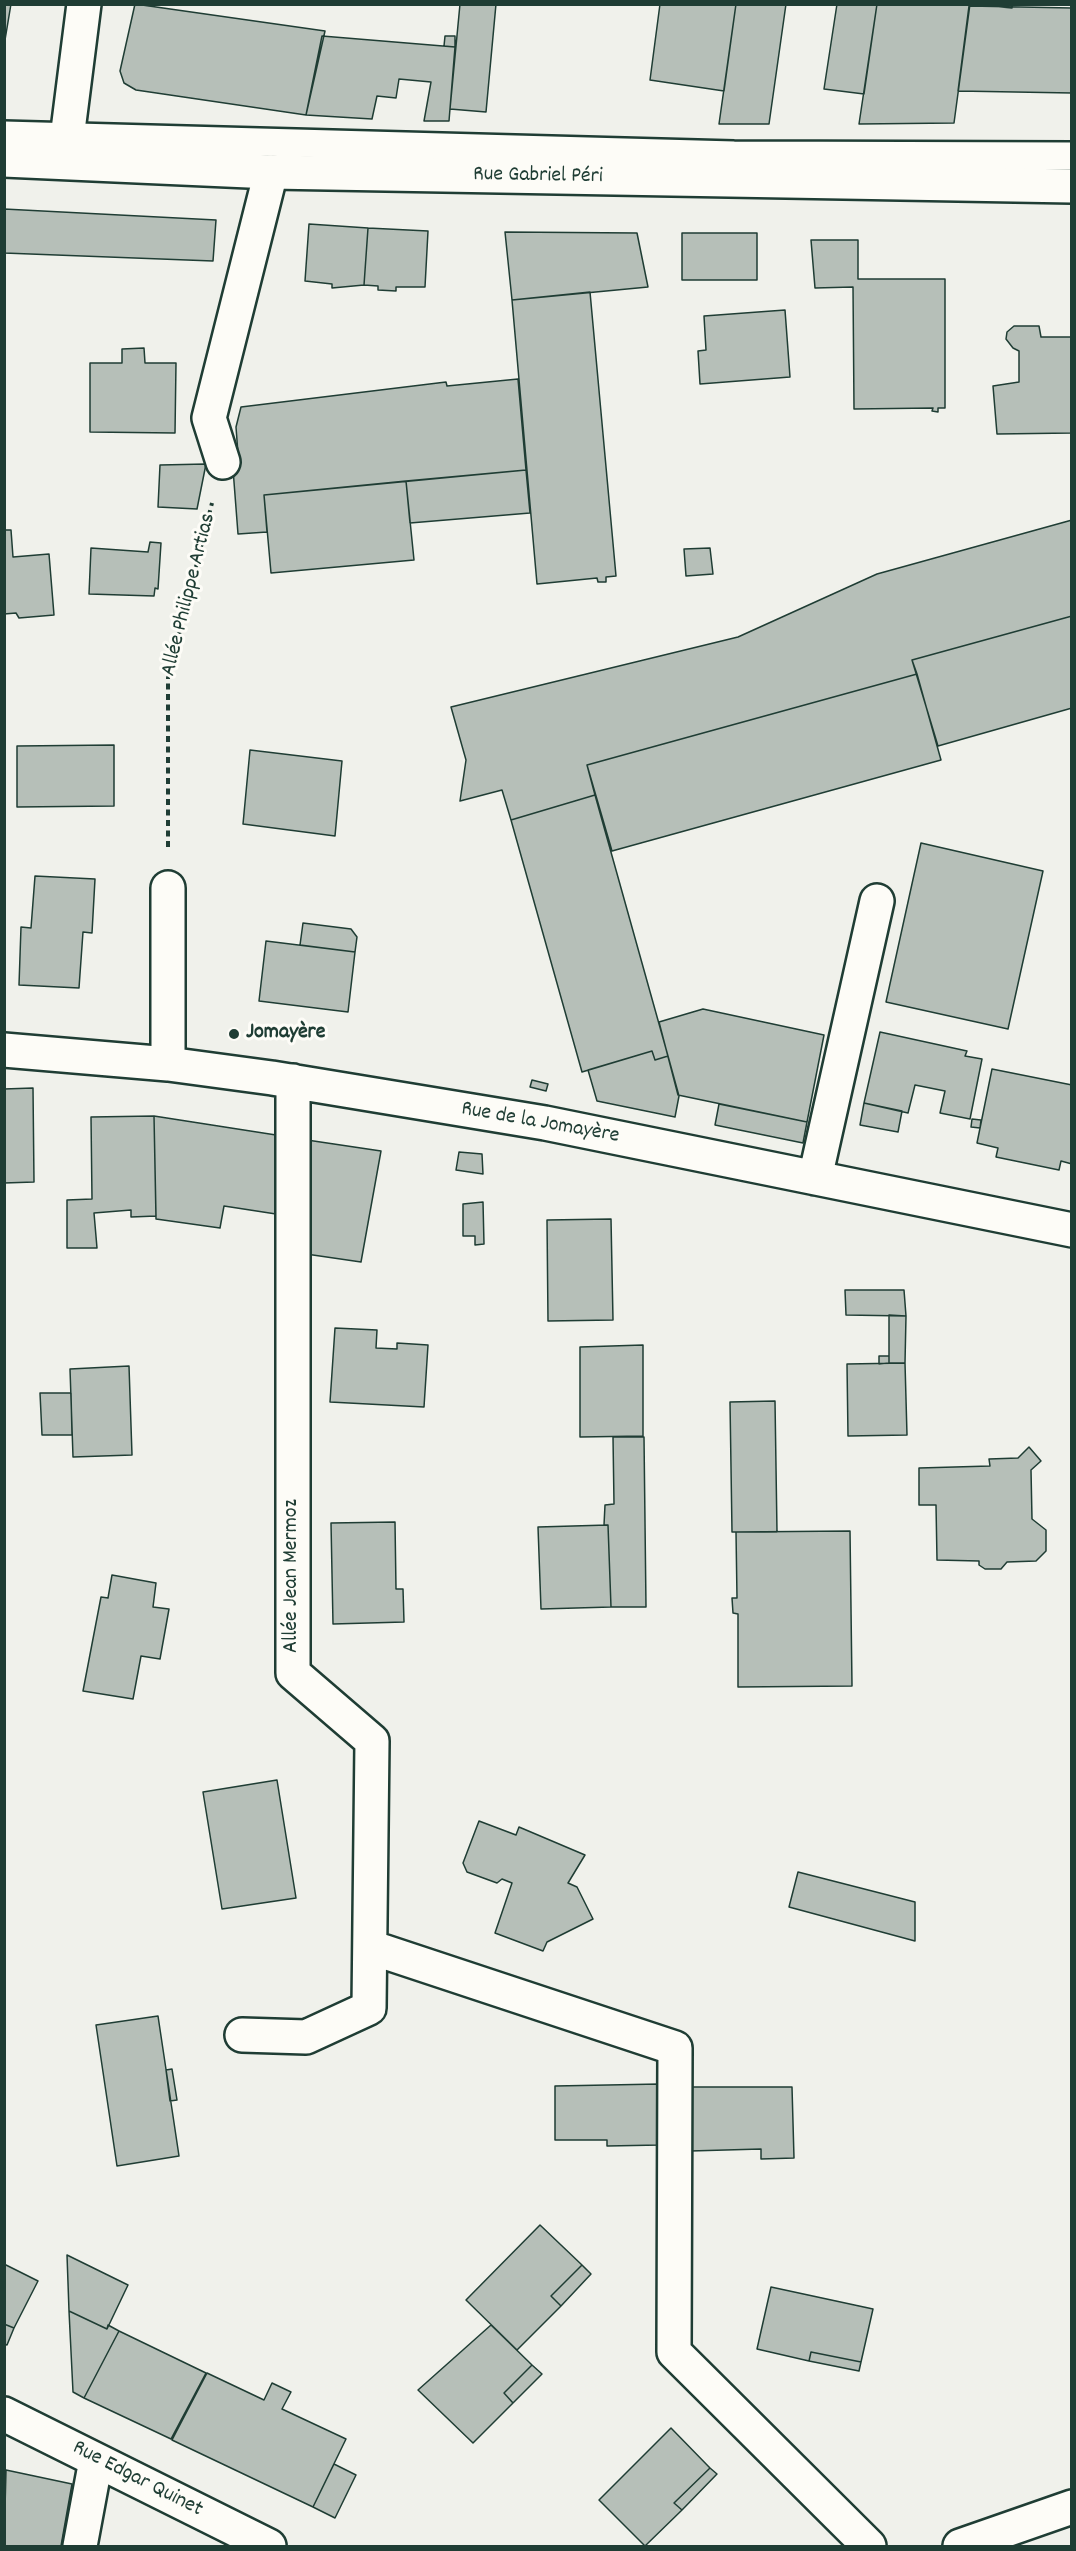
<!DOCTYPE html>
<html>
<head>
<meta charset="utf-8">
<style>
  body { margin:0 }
  #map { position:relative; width:1076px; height:2551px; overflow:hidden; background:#f0f1eb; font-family:Dekko,sans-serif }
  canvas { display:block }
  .frame { position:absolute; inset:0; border:6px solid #1f3d34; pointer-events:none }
</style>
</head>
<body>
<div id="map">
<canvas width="1076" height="2551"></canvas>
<div class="frame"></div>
</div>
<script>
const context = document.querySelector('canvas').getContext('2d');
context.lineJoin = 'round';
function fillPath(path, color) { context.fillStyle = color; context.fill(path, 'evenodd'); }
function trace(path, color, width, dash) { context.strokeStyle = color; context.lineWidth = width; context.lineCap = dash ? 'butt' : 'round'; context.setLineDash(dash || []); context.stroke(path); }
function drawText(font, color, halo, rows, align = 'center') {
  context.font = font + ' Dekko,sans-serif'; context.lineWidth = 6; context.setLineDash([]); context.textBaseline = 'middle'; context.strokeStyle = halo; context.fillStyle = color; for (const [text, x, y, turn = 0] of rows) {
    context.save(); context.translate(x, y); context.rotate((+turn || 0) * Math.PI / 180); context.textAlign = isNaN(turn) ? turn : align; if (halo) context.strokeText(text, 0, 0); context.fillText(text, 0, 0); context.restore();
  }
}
const building = new Path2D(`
  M 4,4 L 11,4 L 4,46 Z
  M 135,4 L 325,31 L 306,115 L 136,90 L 124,83 L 120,71 Z
  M 460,4 L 496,4 L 486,112 L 450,109 Z
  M 660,4 L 736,4 L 724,91 L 650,80 Z
  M 736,4 L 786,4 L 769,124 L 719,124 Z
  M 837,4 L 877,4 L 864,94 L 824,89 Z
  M 877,4 L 970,4 L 954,123 L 859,124 Z
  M 970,4 L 1012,4 L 1012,8 Z
  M 969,6 L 1072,8 L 1072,93 L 958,91 Z
  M 322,36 L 455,47 L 449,121 L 424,121 L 431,82 L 399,79 L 396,98 L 377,96 L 372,119 L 306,115 Z
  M 445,36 L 455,36 L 455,47 L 444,46 Z
  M 4,209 L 216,220 L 213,261 L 4,253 Z
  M 309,224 L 368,228 L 364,285 L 332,288 L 332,284 L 305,281 Z
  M 368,228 L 428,231 L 425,287 L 396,287 L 396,291 L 378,290 L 378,286 L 364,285 Z
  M 505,232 L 637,233 L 648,287 L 512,300 Z
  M 682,233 L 757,233 L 757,280 L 682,280 Z
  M 811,240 L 858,240 L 858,279 L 945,279 L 945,408 L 938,408 L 938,412 L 932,411 L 933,408 L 854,409 L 853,287 L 815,288 Z
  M 590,292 L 616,576 L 606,577 L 606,582 L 598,582 L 597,578 L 537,584 L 512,300 Z
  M 785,310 L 790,377 L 700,384 L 698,351 L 706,350 L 704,316 Z
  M 1014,326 L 1039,326 L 1041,337 L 1072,337 L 1072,433 L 997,434 L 993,386 L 1019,382 L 1019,351 L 1013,348 L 1006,339 L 1007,332 Z
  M 144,348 L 145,363 L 176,363 L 175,433 L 90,432 L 90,363 L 122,363 L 122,349 Z
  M 518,379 L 526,470 L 264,495 L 267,532 L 238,534 L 233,469 L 239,467 L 236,427 L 241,407 L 446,382 L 447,386 Z
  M 206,464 L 197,509 L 158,507 L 160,465 Z
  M 526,470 L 530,513 L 410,523 L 406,481 Z
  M 406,481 L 414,560 L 271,573 L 264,495 Z
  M 1072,520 L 1072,616 L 912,660 L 917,674 L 587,765 L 595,795 L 511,820 L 502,790 L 460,801 L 466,760 L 451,707 L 738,637 L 877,574 Z
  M 4,530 L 11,530 L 13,557 L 49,554 L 54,615 L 19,618 L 16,613 L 4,614 Z
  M 150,542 L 161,543 L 158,589 L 155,588 L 154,596 L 89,594 L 91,548 L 148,552 Z
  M 710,548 L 713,574 L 686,576 L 684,549 Z
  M 1072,616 L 1072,708 L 938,746 L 912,660 Z
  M 917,674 L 941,760 L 612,851 L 587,765 Z
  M 114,745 L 114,806 L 17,807 L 17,746 Z
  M 250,750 L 342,761 L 335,836 L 243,824 Z
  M 595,795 L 668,1056 L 655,1060 L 652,1051 L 582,1072 L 511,820 Z
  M 921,843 L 1043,871 L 1008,1029 L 886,1002 Z
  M 35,876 L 95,879 L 92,933 L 83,932 L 79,988 L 19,985 L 21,927 L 31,928 Z
  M 303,923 L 351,929 L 357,937 L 355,952 L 300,945 Z
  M 266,941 L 355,952 L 348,1012 L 259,1001 Z
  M 703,1009 L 824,1035 L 807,1122 L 678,1095 L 659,1022 Z
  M 880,1032 L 967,1051 L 965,1056 L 982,1059 L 970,1119 L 940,1113 L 945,1091 L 915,1085 L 908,1113 L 864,1103 Z
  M 652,1051 L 655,1060 L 668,1056 L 679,1096 L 675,1117 L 597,1101 L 588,1070 Z
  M 992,1069 L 1072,1085 L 1072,1164 L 1061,1161 L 1059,1170 L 996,1157 L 998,1148 L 977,1143 Z
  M 532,1080 L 548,1084 L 546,1091 L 530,1087 Z
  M 33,1088 L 34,1182 L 4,1183 L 4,1089 Z
  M 864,1103 L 902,1111 L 898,1132 L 860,1125 Z
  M 719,1104 L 807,1122 L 803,1143 L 715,1125 Z
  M 154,1116 L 156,1216 L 131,1217 L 131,1210 L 94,1213 L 97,1248 L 67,1248 L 67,1200 L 92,1199 L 91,1117 Z
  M 154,1116 L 276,1135 L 276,1214 L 224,1206 L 220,1228 L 156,1219 Z
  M 972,1119 L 981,1120 L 980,1128 L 971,1127 Z
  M 307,1140 L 381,1151 L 361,1262 L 306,1254 L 310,1226 L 299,1223 Z
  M 459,1152 L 482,1154 L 483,1174 L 456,1170 Z
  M 483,1202 L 484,1244 L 475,1245 L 475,1236 L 463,1236 L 463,1204 Z
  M 611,1219 L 613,1320 L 548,1321 L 547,1220 Z
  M 845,1290 L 904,1290 L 906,1316 L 846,1315 Z
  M 889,1315 L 906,1316 L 905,1363 L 889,1363 Z
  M 335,1328 L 377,1330 L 376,1348 L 397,1349 L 397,1343 L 428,1345 L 424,1407 L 330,1402 Z
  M 643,1345 L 643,1436 L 580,1437 L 580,1347 Z
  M 879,1356 L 889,1356 L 889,1363 L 879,1364 Z
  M 905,1363 L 907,1435 L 848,1436 L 847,1364 Z
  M 129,1366 L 132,1455 L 73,1457 L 70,1369 Z
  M 40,1393 L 71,1393 L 72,1435 L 42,1435 Z
  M 775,1401 L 777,1532 L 732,1532 L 730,1402 Z
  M 613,1437 L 644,1437 L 646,1607 L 611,1607 L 608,1525 L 604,1525 L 605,1505 L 614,1504 Z
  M 1029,1447 L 1041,1461 L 1031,1470 L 1032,1519 L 1046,1530 L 1046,1551 L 1036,1561 L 1007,1562 L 1001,1569 L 985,1569 L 979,1565 L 979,1561 L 937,1560 L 936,1505 L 919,1505 L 919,1468 L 990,1466 L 989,1459 L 1018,1458 Z
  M 395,1522 L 396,1589 L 403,1589 L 404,1622 L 333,1624 L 331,1523 Z
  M 608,1525 L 611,1607 L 541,1609 L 538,1527 Z
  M 850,1531 L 852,1686 L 738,1687 L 738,1614 L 733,1613 L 732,1598 L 737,1598 L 736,1532 Z
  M 112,1575 L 156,1583 L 153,1607 L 169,1609 L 160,1659 L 141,1656 L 133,1699 L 83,1691 L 101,1597 L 108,1598 Z
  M 277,1780 L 296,1898 L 222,1909 L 203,1792 Z
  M 479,1821 L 516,1835 L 519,1827 L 585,1855 L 568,1883 L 577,1887 L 593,1919 L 547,1942 L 543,1951 L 495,1933 L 512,1883 L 502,1879 L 497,1883 L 467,1872 L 463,1863 Z
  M 798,1872 L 915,1902 L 915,1941 L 789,1907 Z
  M 158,2016 L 179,2156 L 117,2166 L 96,2025 Z
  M 172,2069 L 177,2100 L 170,2101 L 166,2070 Z
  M 660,2084 L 660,2145 L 607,2146 L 607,2140 L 555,2140 L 555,2086 Z
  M 689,2087 L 792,2087 L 794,2158 L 761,2159 L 761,2149 L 690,2151 Z
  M 540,2225 L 582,2265 L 551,2296 L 561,2306 L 517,2350 L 466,2300 Z
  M 67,2255 L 128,2285 L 107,2329 L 69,2311 Z
  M 4,2264 L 38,2281 L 14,2328 L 4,2324 Z
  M 582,2265 L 591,2274 L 561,2306 L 551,2296 Z
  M 771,2287 L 873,2309 L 861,2362 L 811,2352 L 809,2361 L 757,2349 Z
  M 69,2311 L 107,2329 L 108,2325 L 119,2331 L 84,2398 L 73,2392 Z
  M 4,2324 L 14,2328 L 7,2345 L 4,2344 Z
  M 491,2325 L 532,2365 L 504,2393 L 513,2403 L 473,2443 L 418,2390 Z
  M 119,2331 L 206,2373 L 171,2439 L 84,2398 Z
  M 811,2352 L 861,2362 L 859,2371 L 809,2361 Z
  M 532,2365 L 542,2374 L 513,2403 L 504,2393 Z
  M 207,2373 L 264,2400 L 272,2383 L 291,2392 L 282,2409 L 346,2439 L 313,2507 L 172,2440 Z
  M 671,2428 L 710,2468 L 674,2503 L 682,2510 L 645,2546 L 599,2500 Z
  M 334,2464 L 356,2475 L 335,2518 L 313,2507 Z
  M 710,2468 L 717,2474 L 682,2510 L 674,2503 Z
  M 6,2470 L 72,2484 L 61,2546 L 4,2546 Z`);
fillPath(building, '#b6bfb8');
trace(building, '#1f3d34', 1.5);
const service = new Path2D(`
  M 4,135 L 734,155 L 1072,156`);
const minor = new Path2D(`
  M 64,162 L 84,4
  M 223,462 L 209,418 L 271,172
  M 168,888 L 168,1064
  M 4,1050 L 168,1064 L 272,1078 L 545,1123 L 1072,1230
  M 815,1178 L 877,901
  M 370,1947 L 675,2048 L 674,2352 L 869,2546
  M 242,2035 L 306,2037 L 369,2008 L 372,1741 L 293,1673 L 293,1081
  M 4,2414 L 269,2546
  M 80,2546 L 96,2460
  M 960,2546 L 1072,2507`);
const secondary = new Path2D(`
  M 4,160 L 271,172 L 1072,186`);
trace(service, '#1f3d34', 32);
trace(minor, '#1f3d34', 38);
trace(secondary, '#1f3d34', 38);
trace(new Path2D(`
  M 168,847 L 168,678 L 212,503`), '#1f3d34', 4, [6, 4.5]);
trace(service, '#fdfcf7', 27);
trace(minor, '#fdfcf7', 33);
trace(secondary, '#fdfcf7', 33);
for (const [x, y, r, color] of [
  [234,1034,6,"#1f3d34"]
]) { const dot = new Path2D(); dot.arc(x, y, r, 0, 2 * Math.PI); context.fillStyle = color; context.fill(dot); trace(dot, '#fdfcf7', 2); }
drawText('22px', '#1f3d34', '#fdfcf7', [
  ["Rue Gabriel Péri",538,177,1],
  ["Allée Philippe Artias",190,595,-76],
  ["Rue de la Jomayère",540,1124,10],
  ["Allée Jean Mermoz",293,1576,-90],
  ["Rue Edgar Quinet",137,2480,27]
]);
drawText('bold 22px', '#1f3d34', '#fdfcf7', [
  ["Jomayère",246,1034]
], 'left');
</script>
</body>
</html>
